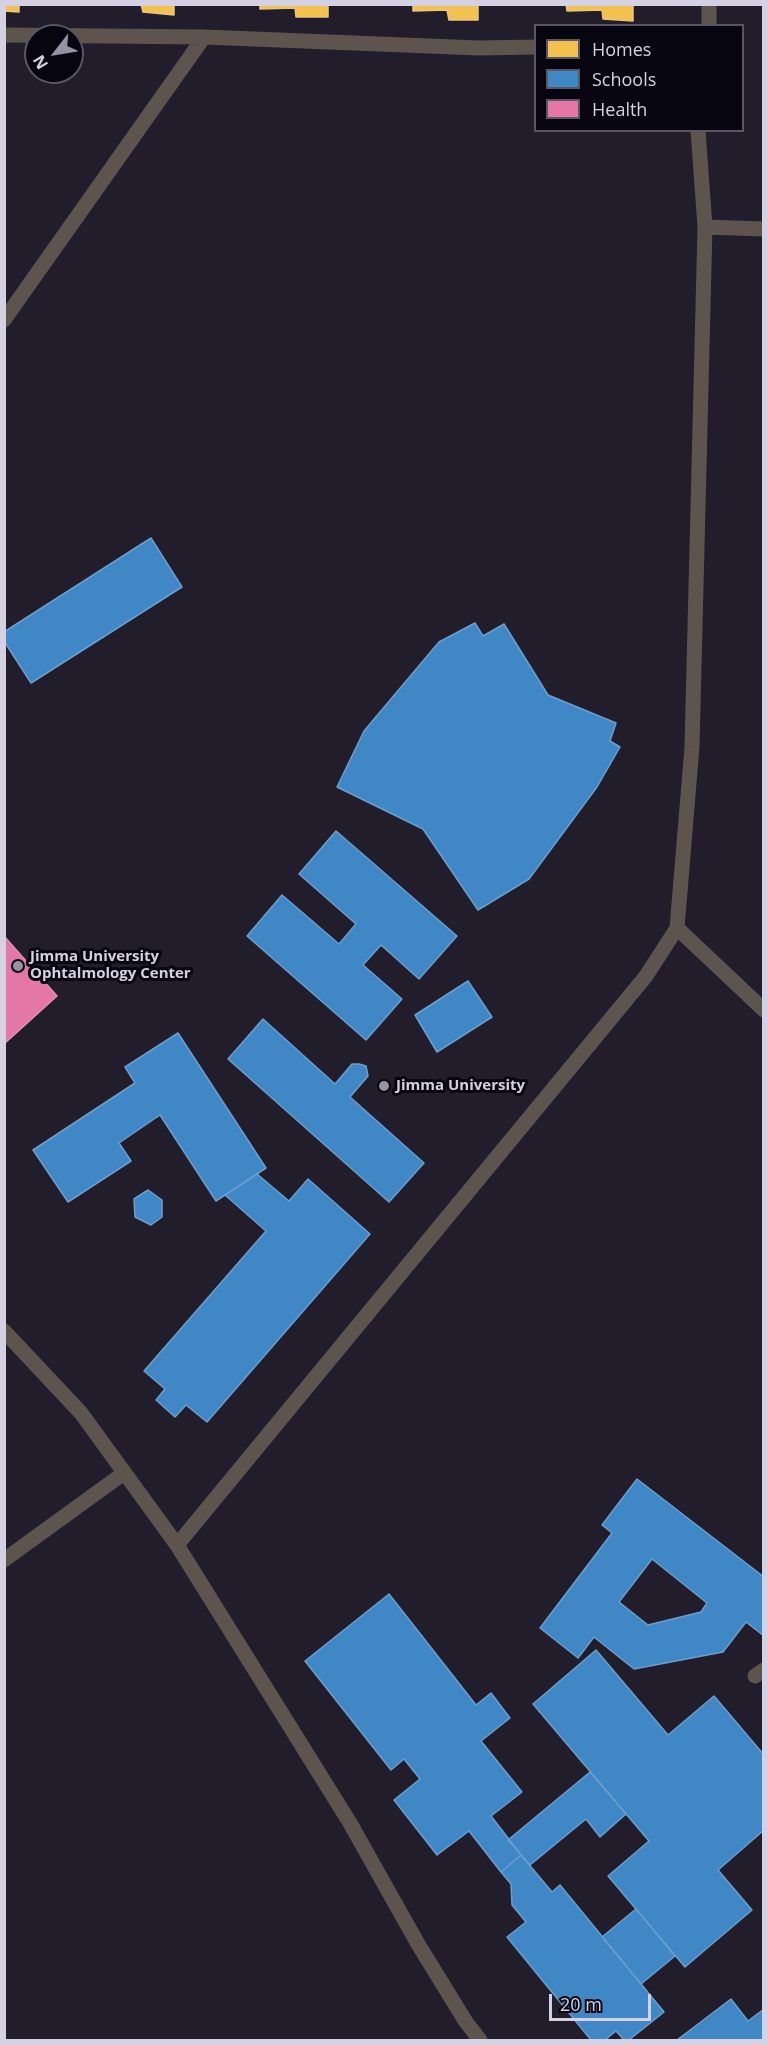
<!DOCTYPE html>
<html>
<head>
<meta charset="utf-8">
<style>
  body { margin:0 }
  #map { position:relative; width:768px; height:2045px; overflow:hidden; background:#211d2b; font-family:"Open Sans",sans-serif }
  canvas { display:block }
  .frame { position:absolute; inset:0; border:6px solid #d4d1e3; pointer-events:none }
  .legend { position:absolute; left:534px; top:24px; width:210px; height:108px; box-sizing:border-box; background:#07050f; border:2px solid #595764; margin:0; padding:8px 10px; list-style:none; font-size:18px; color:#d4d1e3 }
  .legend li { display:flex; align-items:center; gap:12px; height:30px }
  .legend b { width:30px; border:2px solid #595764 }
  .north { position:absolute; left:24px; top:24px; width:60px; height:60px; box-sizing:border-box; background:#07050f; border:2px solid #595764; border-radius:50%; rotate:239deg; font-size:16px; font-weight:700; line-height:24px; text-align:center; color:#d4d1e3 }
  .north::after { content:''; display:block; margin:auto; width:21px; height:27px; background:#9592a3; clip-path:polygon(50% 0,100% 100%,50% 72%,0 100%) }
  .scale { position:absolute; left:549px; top:1994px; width:102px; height:27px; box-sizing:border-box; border:3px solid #d4d1e3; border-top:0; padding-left:8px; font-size:18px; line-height:21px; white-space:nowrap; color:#d4d1e3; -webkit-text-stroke:4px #07050f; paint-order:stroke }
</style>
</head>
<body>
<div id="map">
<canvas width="768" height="2045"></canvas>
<div class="frame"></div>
<ul class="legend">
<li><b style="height:16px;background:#f2c14e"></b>Homes</li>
<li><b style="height:16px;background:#3f88c5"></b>Schools</li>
<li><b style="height:16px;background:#e377a8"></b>Health</li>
</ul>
<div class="north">N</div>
<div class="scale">20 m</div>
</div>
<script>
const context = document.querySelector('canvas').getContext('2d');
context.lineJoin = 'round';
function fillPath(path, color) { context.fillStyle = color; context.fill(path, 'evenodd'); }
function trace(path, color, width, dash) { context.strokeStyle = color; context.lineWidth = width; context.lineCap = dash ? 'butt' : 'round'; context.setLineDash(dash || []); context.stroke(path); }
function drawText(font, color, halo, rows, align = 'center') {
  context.font = font + ' "Open Sans",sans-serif'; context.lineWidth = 6; context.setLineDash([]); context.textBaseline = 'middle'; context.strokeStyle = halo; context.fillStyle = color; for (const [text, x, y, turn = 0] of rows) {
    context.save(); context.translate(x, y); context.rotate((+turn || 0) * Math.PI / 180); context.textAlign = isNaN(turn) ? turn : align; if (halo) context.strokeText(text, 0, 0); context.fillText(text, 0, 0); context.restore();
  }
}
const homes = new Path2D(`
  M 4,4 L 19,4 L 19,12 L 4,11 Z
  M 141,4 L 174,4 L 174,15 L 143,12 Z
  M 260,4 L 328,4 L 328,17 L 296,17 L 295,8 L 260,9 Z
  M 413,4 L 478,4 L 478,20 L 449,20 L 447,10 L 413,11 Z
  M 566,4 L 633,4 L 633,21 L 603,19 L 602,10 L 567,11 Z`);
fillPath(homes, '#f2c14e');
trace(homes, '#e9c67b', 1.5);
const schools = new Path2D(`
  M 151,538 L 182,587 L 31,683 L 4,641 L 4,632 Z
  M 475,623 L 483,636 L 504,624 L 548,695 L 616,723 L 610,741 L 620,747 L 597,787 L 529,879 L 478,910 L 423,829 L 337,787 L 364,731 L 439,642 Z
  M 336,831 L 457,936 L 419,979 L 381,945 L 363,965 L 402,999 L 366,1040 L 247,936 L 282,895 L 339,944 L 356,924 L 299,874 Z
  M 468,981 L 492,1017 L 437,1052 L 415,1015 Z
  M 263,1019 L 335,1084 L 352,1064 L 359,1064 L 366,1066 L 368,1076 L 350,1097 L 424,1163 L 389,1202 L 228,1059 Z
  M 178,1033 L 266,1168 L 216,1201 L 160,1115 L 119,1143 L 131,1161 L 68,1202 L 33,1150 L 135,1083 L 125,1067 Z
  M 257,1174 L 289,1201 L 308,1179 L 370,1234 L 207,1422 L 186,1405 L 175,1417 L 156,1400 L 165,1389 L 144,1371 L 266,1231 L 225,1195 Z
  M 148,1190 L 162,1200 L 162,1217 L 151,1225 L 135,1217 L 134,1199 Z
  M 637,1479 L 764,1577 L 764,1636 L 746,1622 L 723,1652 L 634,1669 L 594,1637 L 578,1658 L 540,1628 L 612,1533 L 602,1525 ZM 652,1559 L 707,1603 L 701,1612 L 648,1625 L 619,1602 Z
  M 389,1594 L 476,1705 L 491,1693 L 510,1718 L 481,1741 L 522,1792 L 491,1816 L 521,1855 L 501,1872 L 469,1831 L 437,1855 L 394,1800 L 420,1779 L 404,1759 L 391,1770 L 305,1661 Z
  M 596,1650 L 668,1735 L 714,1696 L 764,1755 L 764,1830 L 718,1870 L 752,1910 L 685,1967 L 608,1876 L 649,1841 L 533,1704 Z
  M 590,1772 L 626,1814 L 600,1837 L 586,1819 L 530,1865 L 508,1840 Z
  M 521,1855 L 552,1892 L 560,1885 L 664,2012 L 629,2040 L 624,2040 L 616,2031 L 605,2040 L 591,2040 L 507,1937 L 526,1922 L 512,1905 L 511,1884 L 501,1872 Z
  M 636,1909 L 675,1956 L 641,1984 L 602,1937 Z
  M 731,1999 L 748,2021 L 764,2009 L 764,2040 L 677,2040 Z`);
fillPath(schools, '#3f88c5');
trace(schools, '#6c9ece', 1.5);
const health = new Path2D(`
  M 4,936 L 57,996 L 4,1044 Z`);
fillPath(health, '#e377a8');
trace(health, '#de92ba', 1.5);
trace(new Path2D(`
  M 709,4 L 709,26
  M 4,35 L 204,37 L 479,48 L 536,47
  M 705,227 L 764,229
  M 4,320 L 204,37
  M 677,928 L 764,1010
  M 4,1331 L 81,1413 L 177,1545 L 350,1823 L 418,1944 L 466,2022 L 480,2040
  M 177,1545 L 646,976 L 677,928 L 692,747 L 705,227 L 698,130
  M 4,1560 L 124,1473
  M 755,1676 L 764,1670`), '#5d544d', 15);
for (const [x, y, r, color] of [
  [18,966,6,"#9592a3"],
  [384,1086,6,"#9592a3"]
]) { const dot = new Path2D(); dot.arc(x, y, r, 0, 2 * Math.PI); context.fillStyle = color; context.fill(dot); trace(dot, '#07050f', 2); }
drawText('bold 15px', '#d4d1e3', '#07050f', [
  ["Jimma University",30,957],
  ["Ophtalmology Center",30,974],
  ["Jimma University",396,1086]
], 'left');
</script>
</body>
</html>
